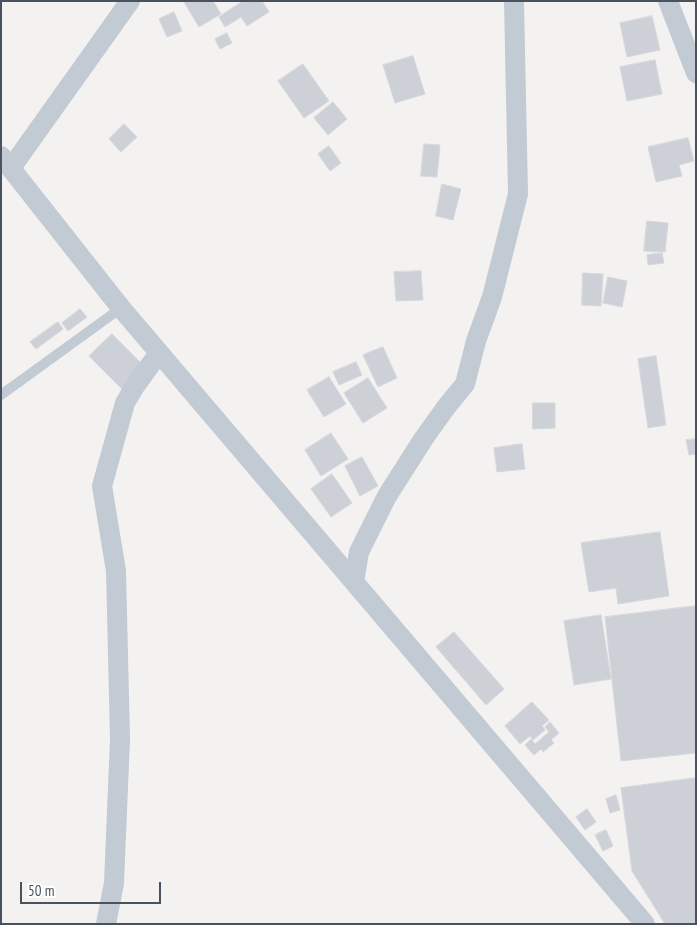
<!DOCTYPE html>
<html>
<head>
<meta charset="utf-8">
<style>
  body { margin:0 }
  #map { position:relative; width:697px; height:925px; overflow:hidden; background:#f4f2f1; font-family:"PT Sans Narrow",sans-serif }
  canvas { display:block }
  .frame { position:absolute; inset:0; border:2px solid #49535f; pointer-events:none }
  .scale { position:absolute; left:20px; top:882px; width:141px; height:22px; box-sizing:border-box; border:2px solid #49535f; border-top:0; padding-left:6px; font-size:15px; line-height:18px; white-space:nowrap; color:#49535f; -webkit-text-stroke:4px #fff; paint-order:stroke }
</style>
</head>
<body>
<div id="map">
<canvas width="697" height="925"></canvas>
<div class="frame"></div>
<div class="scale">50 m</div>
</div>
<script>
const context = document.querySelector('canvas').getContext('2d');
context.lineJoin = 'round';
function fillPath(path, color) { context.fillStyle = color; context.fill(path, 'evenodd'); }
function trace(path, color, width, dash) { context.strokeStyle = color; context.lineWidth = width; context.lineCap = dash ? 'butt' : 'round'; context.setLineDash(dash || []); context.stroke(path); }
const building = new Path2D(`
  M 213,1 L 221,14 L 199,27 L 184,2 Z
  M 243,1 L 262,1 L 269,12 L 247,26 L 241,17 L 225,27 L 219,17 Z
  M 174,12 L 182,31 L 167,37 L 159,19 Z
  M 652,16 L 660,50 L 627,57 L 620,23 Z
  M 227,33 L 232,43 L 220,49 L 215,39 Z
  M 413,56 L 425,94 L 395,103 L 383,65 Z
  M 655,60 L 662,94 L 627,101 L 620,67 Z
  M 303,64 L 329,101 L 304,118 L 278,81 Z
  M 333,102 L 347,119 L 328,135 L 314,118 Z
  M 124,124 L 137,137 L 121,152 L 109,139 Z
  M 688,138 L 694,161 L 679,165 L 682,176 L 656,182 L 648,147 Z
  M 424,144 L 440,145 L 437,177 L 421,176 Z
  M 329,146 L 341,163 L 330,171 L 318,154 Z
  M 442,184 L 461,189 L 453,220 L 436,216 Z
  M 647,221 L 668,223 L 665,252 L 644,251 Z
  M 662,253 L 664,263 L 648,265 L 647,255 Z
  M 421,271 L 423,300 L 396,301 L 394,272 Z
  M 583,273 L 603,274 L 601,306 L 582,305 Z
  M 608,277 L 627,281 L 622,307 L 603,303 Z
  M 80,309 L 87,317 L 68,331 L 62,323 Z
  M 58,322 L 63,329 L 36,349 L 30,342 Z
  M 112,334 L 144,366 L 122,389 L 89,356 Z
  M 383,347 L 397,378 L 378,387 L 363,355 Z
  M 656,356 L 666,425 L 648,428 L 638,359 Z
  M 356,362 L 362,375 L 339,385 L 333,372 Z
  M 329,377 L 346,404 L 324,417 L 307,390 Z
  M 368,378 L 387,408 L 363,423 L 344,393 Z
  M 533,403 L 555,403 L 555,428 L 533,429 Z
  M 331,433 L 348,459 L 321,476 L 305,450 Z
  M 696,439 L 696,454 L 689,455 L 686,440 Z
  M 522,444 L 525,469 L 497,472 L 494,448 Z
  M 362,457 L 378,486 L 360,496 L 345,466 Z
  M 332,474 L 352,503 L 331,517 L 311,489 Z
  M 660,532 L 669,596 L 618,604 L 616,588 L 589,592 L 581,543 Z
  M 696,606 L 696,753 L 621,761 L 605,617 Z
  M 601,615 L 611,679 L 574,685 L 564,621 Z
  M 454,632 L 504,689 L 486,705 L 436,647 Z
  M 532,702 L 549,720 L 542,726 L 545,730 L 533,740 L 530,736 L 520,744 L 505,726 Z
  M 550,722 L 559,733 L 551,740 L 554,743 L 543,752 L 541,749 L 534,755 L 525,745 L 531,739 L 535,744 L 549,732 L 545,727 Z
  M 696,778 L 696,924 L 665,924 L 632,871 L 621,788 Z
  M 616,795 L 620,810 L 610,813 L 606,799 Z
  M 587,809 L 596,822 L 585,830 L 576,817 Z
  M 606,830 L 613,846 L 603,851 L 595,835 Z`);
fillPath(building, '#cdd0d7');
trace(building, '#d5d7dd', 1);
trace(new Path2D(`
  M 1,395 L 121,308`), '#c2cad3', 10);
trace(new Path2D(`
  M 668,1 L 696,73
  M 1,156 L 121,308 L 645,924
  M 11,168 L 130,1
  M 354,582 L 359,552 L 387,496 L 424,438 L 447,406 L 465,384 L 476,341 L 492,297 L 518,194 L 514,1
  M 106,924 L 114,883 L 120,739 L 116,571 L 102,486 L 125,403 L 135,386 L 159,353`), '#c2cad3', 20);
</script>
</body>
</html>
